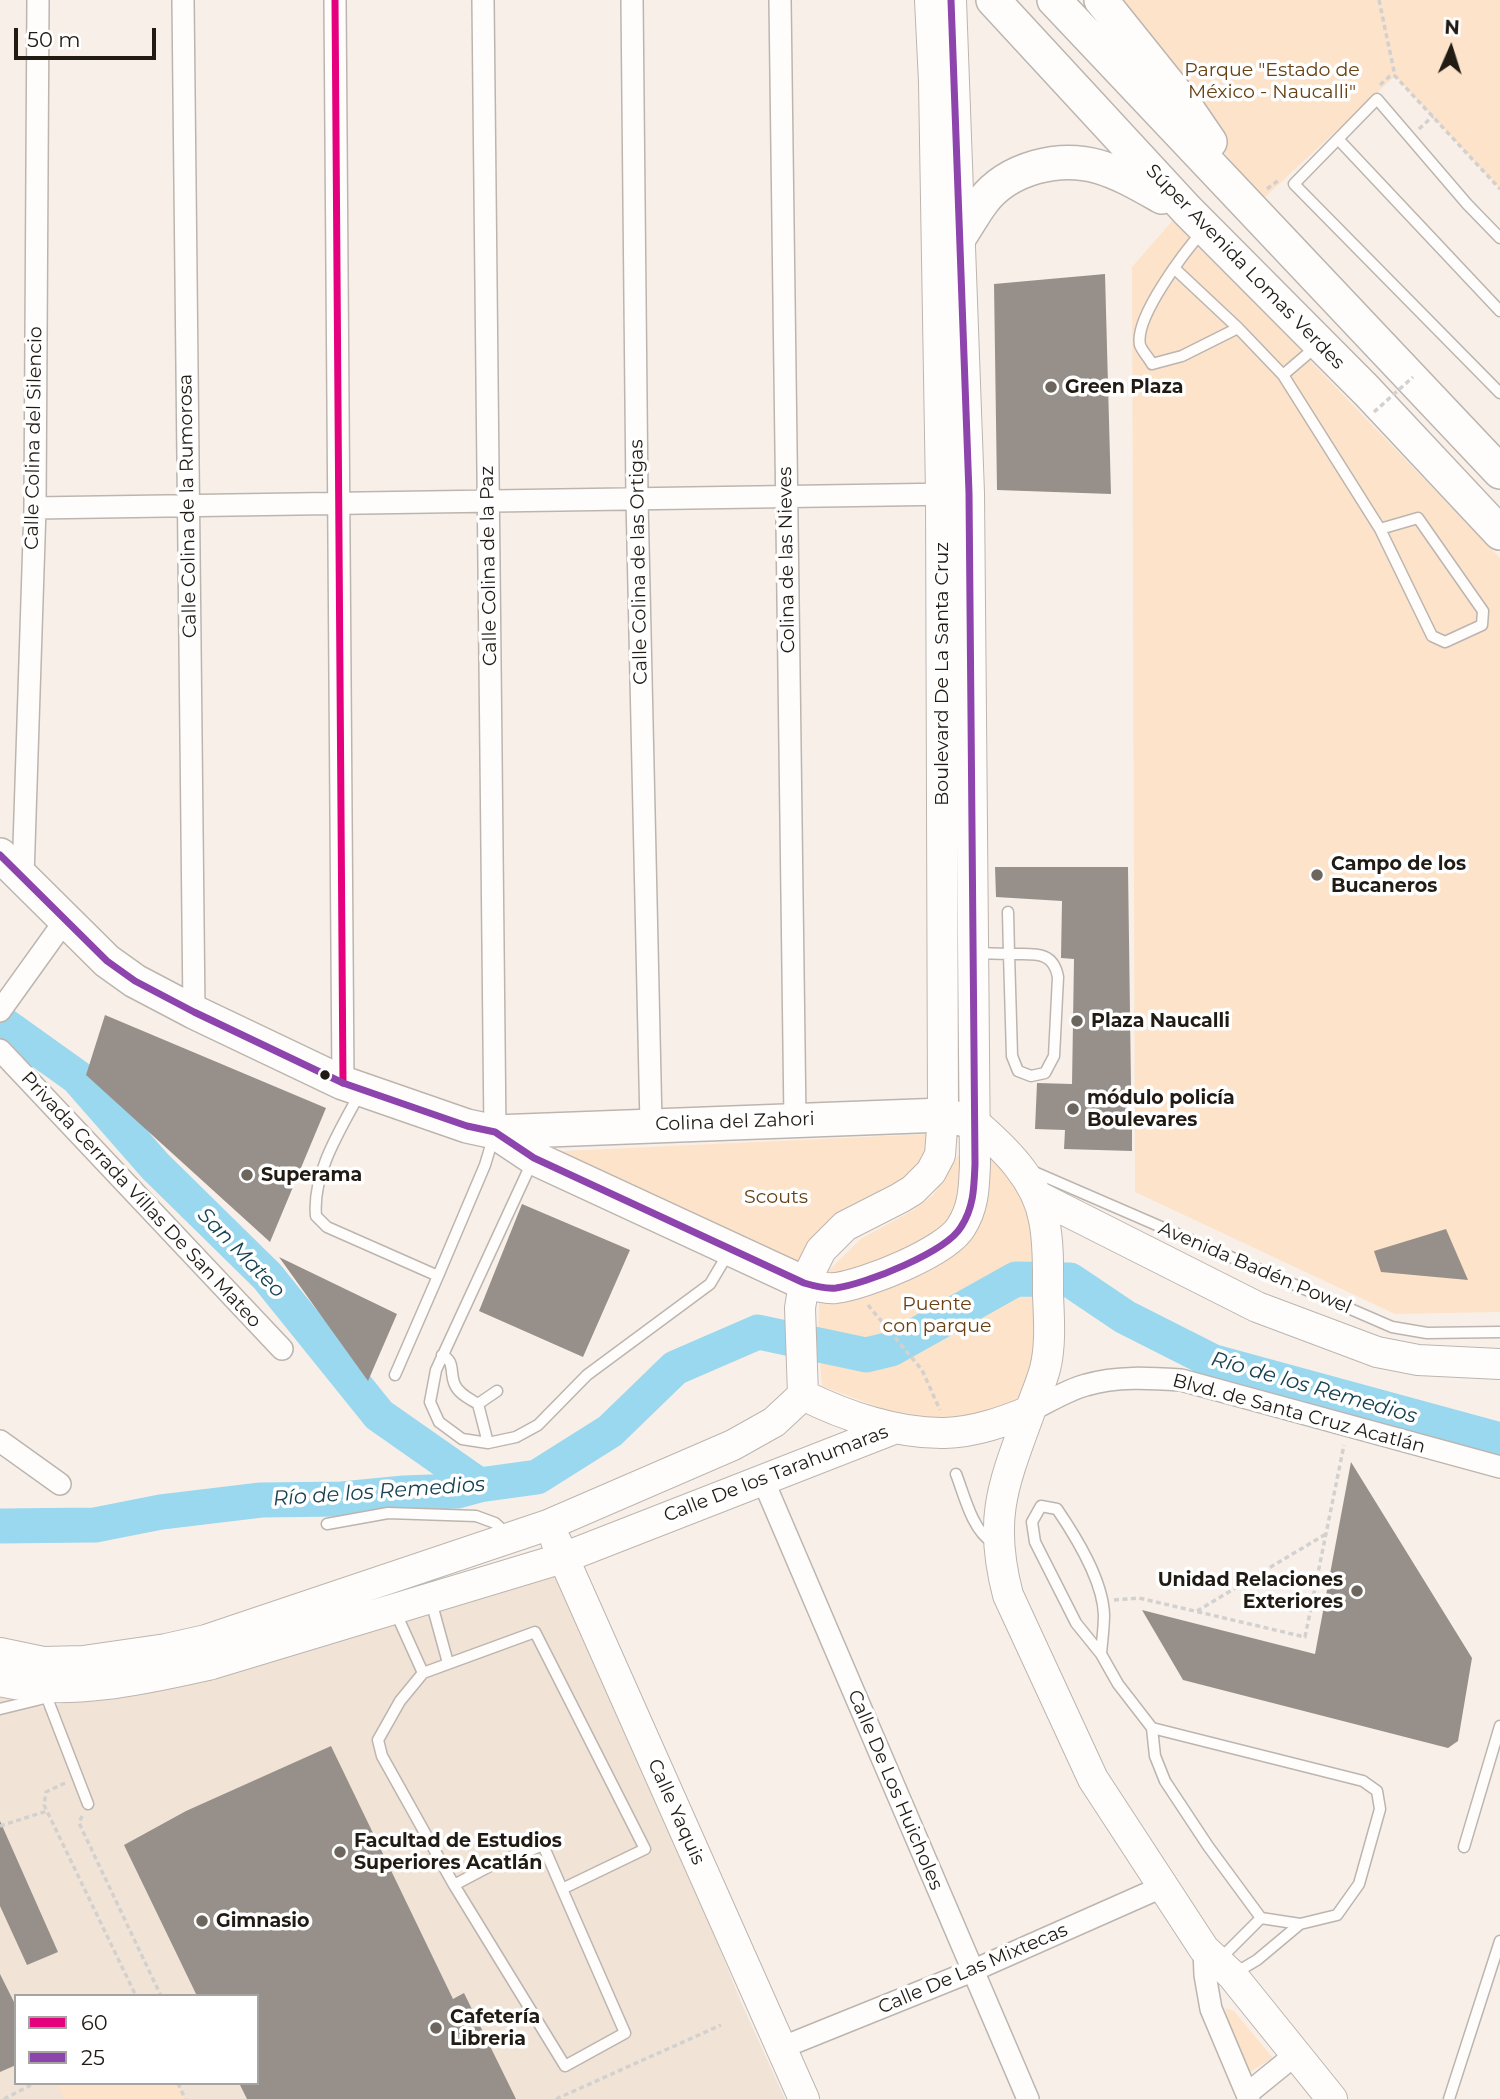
<!DOCTYPE html>
<html>
<head>
<meta charset="utf-8">
<style>
  body { margin:0 }
  #map { position:relative; width:1500px; height:2099px; overflow:hidden; background:#f8f0e8; font-family:Montserrat,sans-serif }
  canvas { display:block }
  .legend { position:absolute; left:14px; top:1994px; width:245px; height:91px; box-sizing:border-box; background:#fff; border:2px solid #a6a4a1; margin:0; padding:9px 12px; list-style:none; font-size:21px; color:#211b14 }
  .legend li { display:flex; align-items:center; gap:14px; height:35px }
  .legend b { width:35px; border:2px solid #a6a4a1 }
  .north { position:absolute; left:1416px; top:14px; width:70px; height:70px; -webkit-text-stroke:5px #fff; paint-order:stroke; rotate:3deg; font-size:19px; font-weight:700; line-height:28px; text-align:center; color:#211b14 }
  .north::after { content:''; display:block; margin:auto; width:24px; height:32px; background:#211b14; clip-path:polygon(50% 0,100% 100%,50% 72%,0 100%) }
  .scale { position:absolute; left:14px; top:28px; width:142px; height:32px; box-sizing:border-box; border:4px solid #211b14; border-top:0; padding-left:9px; font-size:21px; line-height:24px; white-space:nowrap; color:#211b14; -webkit-text-stroke:5px #fff; paint-order:stroke }
</style>
</head>
<body>
<div id="map">
<canvas width="1500" height="2099"></canvas>
<ul class="legend">
<li><b style="height:9px;background:#e5007d"></b>60</li>
<li><b style="height:9px;background:#8e44ad"></b>25</li>
</ul>
<div class="north">N</div>
<div class="scale">50 m</div>
</div>
<script>
const context = document.querySelector('canvas').getContext('2d');
context.lineJoin = 'round';
function fillPath(path, color) { context.fillStyle = color; context.fill(path, 'evenodd'); }
function trace(path, color, width, dash) { context.strokeStyle = color; context.lineWidth = width; context.lineCap = dash ? 'butt' : 'round'; context.setLineDash(dash || []); context.stroke(path); }
function drawText(font, color, halo, rows, align = 'center') {
  context.font = font + ' Montserrat,sans-serif'; context.lineWidth = 7; context.setLineDash([]); context.textBaseline = 'middle'; context.strokeStyle = halo; context.fillStyle = color; for (const [text, x, y, turn = 0] of rows) {
    context.save(); context.translate(x, y); context.rotate((+turn || 0) * Math.PI / 180); context.textAlign = isNaN(turn) ? turn : align; if (halo) context.strokeText(text, 0, 0); context.fillText(text, 0, 0); context.restore();
  }
}
fillPath(new Path2D(`
  M 563,1558 L 741,2002 L 785,2099 L 0,2099 L 0,1696 L 46,1708 ZM 16,1996 L 257,1996 L 257,2083 L 16,2083 Z`), '#f1e4d6');
fillPath(new Path2D(`
  M 1109,0 L 1500,0 L 1500,189 L 1395,76 L 1261,201 Z
  M 1174,219 L 1500,558 L 1500,1312 L 1395,1314 L 1135,1192 L 1132,267 Z
  M 930,1134 L 925,1165 L 796,1268 L 542,1152 Z
  M 962,1150 L 999,1157 L 1038,1225 L 1038,1366 L 1017,1406 L 976,1421 L 935,1418 L 886,1410 L 822,1386 L 818,1338 L 819,1302 L 828,1271 L 862,1238 L 910,1212 L 933,1195 Z
  M 1225,2008 L 1234,2011 L 1273,2058 L 1248,2073 L 1237,2057 Z
  M 57,2083 L 178,2083 L 185,2099 L 64,2099 Z`), '#fce3ca');
trace(new Path2D(`
  M 0,1022 L 77,1077 L 155,1166 L 267,1276 L 379,1415 L 479,1485
  M 0,1526 L 95,1525 L 161,1512 L 261,1500 L 342,1499 L 404,1493 L 457,1491 L 479,1485 L 537,1477 L 610,1431 L 675,1368 L 758,1332 L 866,1355 L 891,1349 L 1016,1279 L 1070,1280 L 1125,1317 L 1214,1362 L 1500,1440`), '#9ad8ef', 35);
fillPath(new Path2D(`
  M 1105,274 L 1111,494 L 997,490 L 994,284 Z
  M 995,867 L 1128,867 L 1131,1086 L 1128,1086 L 1126,1124 L 1132,1124 L 1132,1151 L 1064,1149 L 1065,1130 L 1035,1129 L 1037,1083 L 1072,1084 L 1074,959 L 1061,958 L 1062,901 L 996,897 Z
  M 105,1015 L 326,1108 L 270,1242 L 86,1075 Z
  M 522,1204 L 630,1250 L 583,1357 L 479,1311 Z
  M 1446,1229 L 1468,1280 L 1381,1272 L 1374,1251 Z
  M 279,1257 L 397,1314 L 368,1381 Z
  M 1351,1462 L 1472,1658 L 1458,1741 L 1448,1748 L 1183,1680 L 1142,1610 L 1315,1654 Z
  M 331,1746 L 453,1999 L 464,1993 L 516,2099 L 247,2099 L 239,2083 L 257,2083 L 257,1996 L 197,1996 L 124,1845 L 186,1811 Z
  M 0,1821 L 58,1952 L 27,1965 L 0,1906 Z
  M 0,1974 L 16,2006 L 16,2065 L 0,2072 Z`), '#97908a');
const lane = new Path2D(`
  M 1338,139 L 1500,311
  M 1203,231 C 1185,251 1134,318 1140,345 C 1142,351 1149,358 1152,364 L 1182,356 L 1238,328 L 1283,375 L 1380,529 L 1432,636 L 1445,642 L 1482,625 L 1483,611 L 1418,518 L 1380,529
  M 1500,238 L 1467,204 L 1377,99 L 1294,184 L 1500,393
  M 1174,268 L 1238,328
  M 1283,375 L 1318,345
  M 974,953 L 1009,954 L 1012,1056 L 1018,1071 L 1031,1076 L 1045,1073 L 1054,1056 L 1058,977 C 1053,949 1032,955 1009,954 L 1008,912
  M 360,1093 C 340,1130 312,1174 316,1216 L 327,1227 L 438,1276 L 485,1165 L 494,1135
  M 532,1162 L 436,1370 L 430,1402 L 439,1422 L 462,1439 L 488,1443 L 516,1437 L 538,1425 L 587,1375 L 710,1284 L 729,1252
  M 1032,1171 L 1392,1327 L 1427,1333 L 1500,1332
  M 442,1355 C 456,1362 449,1372 455,1385 C 459,1394 470,1399 478,1404 L 488,1443
  M 395,1375 L 438,1276
  M 478,1404 L 497,1391
  M 956,1474 C 964,1494 972,1530 992,1542
  M 327,1524 L 388,1513 L 476,1516 L 495,1523 L 508,1535
  M 431,1601 L 448,1663
  M 395,1611 L 423,1673
  M 535,1632 L 645,1849 L 562,1889 L 543,1845 L 490,1866 L 454,1885 L 382,1756 L 378,1740 L 400,1701 L 423,1673 Z
  M 1101,1654 C 1102,1641 1104,1628 1104,1615 C 1103,1580 1076,1537 1057,1509 L 1041,1506 L 1032,1522 L 1035,1542 L 1076,1623 L 1101,1654 L 1118,1684 L 1152,1728 L 1155,1756 L 1165,1781 L 1208,1846 L 1261,1918 L 1300,1924 L 1337,1915 L 1359,1884 L 1380,1809 L 1377,1791 L 1363,1781 L 1152,1728
  M 47,1698 L 88,1804
  M 0,1709 L 45,1698
  M 1464,1847 L 1500,1726
  M 454,1885 L 565,2066 L 625,2033 L 562,1889
  M 1219,1960 L 1261,1918
  M 1235,1973 L 1257,1960 L 1300,1924
  M 1449,2099 L 1500,1941`);
const street = new Path2D(`
  M 183,0 L 194,1012
  M 335,0 L 343,1083
  M 483,0 L 495,1132
  M 632,0 L 637,499 L 651,1124
  M 780,0 L 795,1119
  M 35,508 L 953,494
  M 23,877 L 35,508 L 38,0
  M 0,1011 L 66,919
  M 0,1050 L 282,1349
  M 1030,1411 C 1048,1402 1067,1390 1086,1385 C 1117,1376 1149,1378 1181,1380 L 1500,1467
  M 0,1441 L 60,1484
  M 763,1480 L 1028,2099
  M 1204,1949 L 1205,1975 L 1211,2009 L 1249,2099
  M 781,2048 L 972,1971 L 1164,1886
  M 1247,2094 L 1295,2055`);
const secondary = new Path2D(`
  M 974,1122 C 1004,1148 1037,1179 1044,1220 C 1049,1244 1048,1270 1048,1295 C 1049,1318 1051,1346 1045,1369 C 1041,1384 1034,1399 1029,1414 C 1003,1485 988,1519 1008,1595 L 1093,1779 L 1204,1949 L 1232,1975 L 1332,2099
  M 1037,1196 L 1257,1307 L 1377,1352 L 1418,1360 L 1500,1364
  M 804,1283 C 814,1286 825,1289 836,1288 C 866,1284 946,1252 961,1227 C 974,1207 974,1187 975,1164 L 969,493 L 951,0
  M 803,1395 L 800,1308 L 804,1283 L 813,1266 L 821,1250 L 845,1226 L 900,1198 L 913,1190 L 931,1172 L 940,1155 L 943,1115 L 941,494 L 934,82 L 930,0
  M 803,1395 C 845,1416 898,1434 945,1433 C 975,1432 1003,1422 1030,1411
  M 556,1541 L 804,2099
  M 0,1653 L 43,1662 L 83,1661 L 166,1649 L 206,1640 L 548,1525 L 733,1445 L 774,1422 L 803,1395
  M 0,1681 C 68,1697 145,1679 212,1664 L 563,1558 L 896,1428`);
const primary = new Path2D(`
  M 993,0 L 1187,210 L 1367,391 L 1500,533
  M 1054,0 L 1500,472
  M 1101,0 L 1182,101 L 1210,142
  M 959,238 C 967,226 974,213 983,201 C 996,184 1015,173 1036,167 C 1087,153 1119,173 1162,197
  M 0,855 L 107,961 L 135,981 L 194,1012 L 343,1083 L 467,1126 L 495,1132 L 534,1158 L 804,1283
  M 495,1132 L 943,1115 L 974,1122`);
trace(lane, '#bcb5af', 13);
trace(street, '#bcb5af', 24);
trace(secondary, '#bcb5af', 32);
trace(primary, '#bcb5af', 36);
trace(new Path2D(`
  M 1379,0 L 1395,76 L 1500,189
  M 1380,85 L 1390,76 L 1395,76
  M 1419,129 L 1433,116
  M 1267,189 L 1280,179
  M 868,1305 L 922,1370 L 940,1410
  M 1114,1600 L 1139,1598 L 1305,1637 L 1344,1445
  M 1197,1611 L 1326,1534
  M 65,1783 L 46,1792 L 44,1805 L 136,1996
  M 82,1816 L 79,1823 L 161,1996
  M 0,1826 L 47,1811
  M 178,2083 L 185,2099
  M 4,2099 L 35,2083
  M 556,2099 L 721,2025`), '#d3d1cf', 3.5, [5, 3.5]);
trace(lane, '#fefdfc', 10);
trace(street, '#fefdfc', 21);
trace(secondary, '#fefdfc', 30);
trace(primary, '#fefdfc', 33);
trace(new Path2D(`
  M 1374,412 L 1413,377`), '#d3d1cf', 3.5, [5, 3.5]);
trace(new Path2D(`
  M 335,0 L 343,1083`), '#e5007d', 7);
trace(new Path2D(`
  M 0,855 L 107,961 L 135,981 L 194,1012 L 343,1083 L 467,1126 L 495,1132 L 534,1158 L 804,1283 C 814,1286 825,1289 836,1288 C 866,1284 946,1252 961,1227 C 974,1207 974,1187 975,1164 L 969,493 L 951,0`), '#8e44ad', 7);
for (const [x, y, r, color] of [
  [1051,387,7,"#6c665e"],
  [1317,875,7,"#6c665e"],
  [1077,1021,7,"#6c665e"],
  [325,1075,6,"#211b14"],
  [1073,1109,7,"#6c665e"],
  [247,1175,7,"#6c665e"],
  [1357,1591,7,"#6c665e"],
  [340,1852,7,"#6c665e"],
  [202,1921,7,"#6c665e"],
  [436,2028,7,"#6c665e"]
]) { const dot = new Path2D(); dot.arc(x, y, r, 0, 2 * Math.PI); context.fillStyle = color; context.fill(dot); trace(dot, '#fff', 2.5); }
drawText('19px', '#674114', '#fff', [
  ["Parque \"Estado de",1272,70],
  ["México - Naucalli\"",1272,92],
  ["Scouts",776,1197],
  ["Puente",937,1304],
  ["con parque",937,1326]
]);
drawText('19px', '#211b14', '#fff', [
  ["Súper Avenida Lomas Verdes",1245,267,46],
  ["Calle Colina del Silencio",34,438,-89],
  ["Calle Colina de la Rumorosa",188,506,-91],
  ["Colina de las Nieves",787,560,-91],
  ["Calle Colina de las Ortigas",639,562,-91],
  ["Calle Colina de la Paz",489,566,-91],
  ["Boulevard De La Santa Cruz",942,674,-90],
  ["Colina del Zahori",735,1122,-2],
  ["Privada Cerrada Villas De San Mateo",141,1200,47],
  ["Avenida Badén Powel",1255,1268,23],
  ["Blvd. de Santa Cruz Acatlán",1299,1414,15],
  ["Calle De los Tarahumaras",776,1474,-21],
  ["Calle De Los Huicholes",895,1790,67],
  ["Calle Yaquis",676,1812,66],
  ["Calle De Las Mixtecas",973,1969,-23]
]);
drawText('bold 19px', '#211b14', '#fff', [
  ["Green Plaza",1065,387],
  ["Campo de los",1331,864],
  ["Bucaneros",1331,886],
  ["Plaza Naucalli",1091,1021],
  ["módulo policía",1087,1098],
  ["Boulevares",1087,1120],
  ["Superama",261,1175],
  ["Unidad Relaciones",1343,1580,"right"],
  ["Exteriores",1343,1602,"right"],
  ["Facultad de Estudios",354,1841],
  ["Superiores Acatlán",354,1863],
  ["Gimnasio",216,1921],
  ["Cafetería",450,2017],
  ["Libreria",450,2039]
], 'left');
drawText('italic 21px', '#184251', '#fff', [
  ["San Mateo",241,1253,46],
  ["Río de los Remedios",1314,1388,16],
  ["Río de los Remedios",379,1492,-4]
]);
</script>
</body>
</html>
